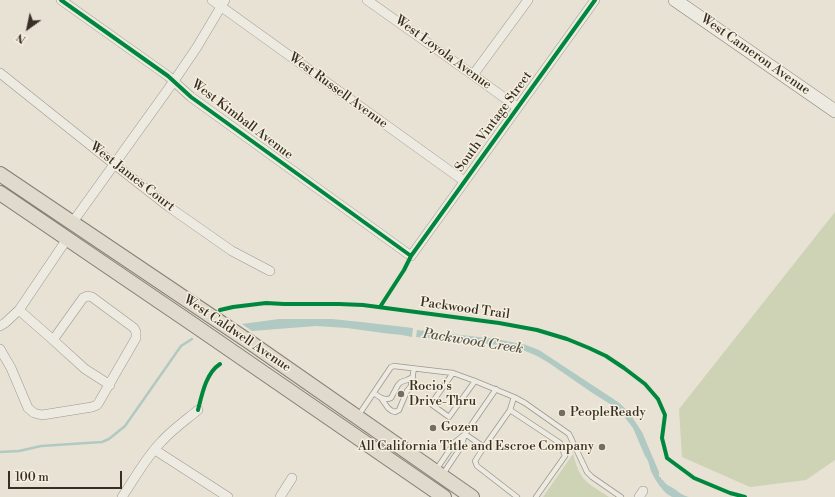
<!DOCTYPE html>
<html>
<head>
<meta charset="utf-8">
<style>
  body { margin:0 }
  #map { position:relative; width:835px; height:497px; overflow:hidden; background:#e7e2d4; font-family:"Libre Bodoni",serif }
  canvas { display:block }
  .north { position:absolute; left:8px; top:8px; width:40px; height:40px; -webkit-text-stroke:3px #f5efde; paint-order:stroke; rotate:213deg; font-size:11px; font-weight:700; line-height:16px; text-align:center; color:#382e26 }
  .north::after { content:''; display:block; margin:auto; width:14px; height:18px; background:#382e26; clip-path:polygon(50% 0,100% 100%,50% 72%,0 100%) }
  .scale { position:absolute; left:8px; top:471px; width:114px; height:18px; box-sizing:border-box; border:2px solid #382e26; border-top:0; padding-left:5px; font-size:12px; line-height:14px; white-space:nowrap; color:#382e26; -webkit-text-stroke:3px #f5efde; paint-order:stroke }
</style>
</head>
<body>
<div id="map">
<canvas width="835" height="497"></canvas>
<div class="north">N</div>
<div class="scale">100 m</div>
</div>
<script>
const context = document.querySelector('canvas').getContext('2d');
context.lineJoin = 'round';
function fillPath(path, color) { context.fillStyle = color; context.fill(path, 'evenodd'); }
function trace(path, color, width, dash) { context.strokeStyle = color; context.lineWidth = width; context.lineCap = dash ? 'butt' : 'round'; context.setLineDash(dash || []); context.stroke(path); }
function drawText(font, color, halo, rows, align = 'center') {
  context.font = font + ' "Libre Bodoni",serif'; context.lineWidth = 3; context.setLineDash([]); context.textBaseline = 'middle'; context.strokeStyle = halo; context.fillStyle = color; for (const [text, x, y, turn = 0] of rows) {
    context.save(); context.translate(x, y); context.rotate((+turn || 0) * Math.PI / 180); context.textAlign = isNaN(turn) ? turn : align; if (halo) context.strokeText(text, 0, 0); context.fillText(text, 0, 0); context.restore();
  }
}
fillPath(new Path2D(`
  M 835,212 L 835,460 L 806,480 L 750,487 L 682,457 L 679,409 Z
  M 573,454 C 576,464 579,475 587,482 C 594,488 602,492 609,497 L 543,497 Z`), '#cdd3b4');
fillPath(new Path2D(`
  M 279,319 L 332,319 L 361,322 L 413,328 L 412,337 L 402,335 L 383,333 L 347,328 L 316,326 L 252,331 L 242,324 Z
  M 417,330 L 496,339 L 526,345 L 539,350 L 618,402 L 628,411 L 642,432 L 659,472 L 659,477 L 661,477 L 661,479 L 663,480 C 666,485 668,485 673,488 C 679,492 681,495 689,497 C 684,497 677,497 673,497 C 664,495 654,478 651,471 C 649,465 649,461 645,456 L 633,428 L 623,415 L 610,404 L 591,392 L 549,363 L 537,356 L 523,350 L 508,346 L 416,337 Z`), '#b1c9c3');
trace(new Path2D(`
  M 0,452 L 19,451 L 41,446 L 102,442 L 109,439 L 125,426 L 181,346 L 192,339`), '#b1c9c3', 2.5);
const lane = new Path2D(`
  M 453,373 L 431,404 L 449,417 L 475,381
  M 374,393 C 379,397 384,401 391,398 L 398,385 L 401,382 L 407,380 L 413,377
  M 514,397 L 510,410 L 560,443 L 565,456 L 536,497
  M 381,398 L 388,408 L 392,411 L 395,412 L 399,410 L 407,391 L 411,386 L 414,368
  M 358,416 L 391,367 L 394,366 L 453,373 L 475,381 L 514,397 L 525,403 L 569,434 L 587,472 L 592,477 L 621,497
  M 465,434 L 484,447 L 475,461 L 477,466 L 517,497
  M 484,447 L 510,410
  M 436,470 L 455,442 L 465,434 L 496,389
  M 443,474 L 461,447 L 465,434`);
const street = new Path2D(`
  M 61,0 L 168,76 L 191,97 L 411,256 L 595,0
  M 212,0 L 464,181
  M 367,0 L 473,75 L 517,107
  M 0,73 L 114,164 L 169,207 L 232,251 L 270,271
  M 473,75 L 528,0
  M 72,223 L 174,81 L 197,47 L 225,0
  M 19,310 L 52,339 L 85,369 L 110,385
  M 0,326 L 5,323 L 19,310 L 67,239
  M 0,349 L 11,368 L 28,408 L 34,413 L 42,415 L 92,407 L 97,405 L 99,402 L 136,338 L 136,332 L 134,328 L 92,297 L 88,296 L 83,298 L 53,340
  M 155,450 L 228,497
  M 122,497 C 135,478 146,457 162,441 C 173,429 186,420 198,410
  M 280,497 L 292,478
  M 639,497 L 643,491`);
const secondary = new Path2D(`
  M 675,0 L 835,111`);
const primary = new Path2D(`
  M 0,174 L 251,343 L 472,497
  M 0,193 L 194,325 L 444,497`);
trace(lane, '#9c988f', 6);
trace(street, '#9c988f', 10);
trace(secondary, '#838078', 14);
trace(primary, '#838078', 16);
trace(lane, '#edeae2', 4.5);
trace(street, '#edeae2', 9);
trace(secondary, '#edeae2', 13);
trace(primary, '#e0dacd', 14);
trace(new Path2D(`
  M 61,0 L 168,76 L 191,97 L 411,256
  M 380,307 L 404,270 L 411,256 L 595,0
  M 220,310 L 233,307 L 266,303 L 284,304 L 339,304 L 363,305 L 499,323 L 537,330 L 567,339 L 589,348 L 606,356 L 624,368 L 645,384 L 658,399 L 665,415 L 662,438 L 667,458 L 694,478 L 730,493 L 745,497
  M 198,410 C 202,394 206,373 220,364`), '#00873e', 4);
for (const [x, y, r, color] of [
  [401,394,4,"#756d63"],
  [562,413,4,"#756d63"],
  [433,428,4,"#756d63"],
  [602,447,4,"#756d63"]
]) { const dot = new Path2D(); dot.arc(x, y, r, 0, 2 * Math.PI); context.fillStyle = color; context.fill(dot); trace(dot, '#f5efde', 1.5); }
drawText('13px', '#382e26', '#f5efde', [
  ["West Loyola Avenue",443,53,36],
  ["West Cameron Avenue",755,55,35],
  ["West Russell Avenue",338,91,36],
  ["West Kimball Avenue",242,120,37],
  ["South Vintage Street",494,122,-54],
  ["West James Court",132,177,38],
  ["Packwood Trail",465,309,8],
  ["West Caldwell Avenue",237,334,34]
]);
drawText('13px', '#382e26', '#f5efde', [
  ["Rocio's",409,387],
  ["Drive-Thru",409,402],
  ["PeopleReady",570,413],
  ["Gozen",441,428],
  ["All California Title and Escroe Company",594,447,"right"]
], 'left');
drawText('italic 14px', '#50524c', '#f5efde', [
  ["Packwood Creek",473,342,9]
]);
</script>
</body>
</html>
